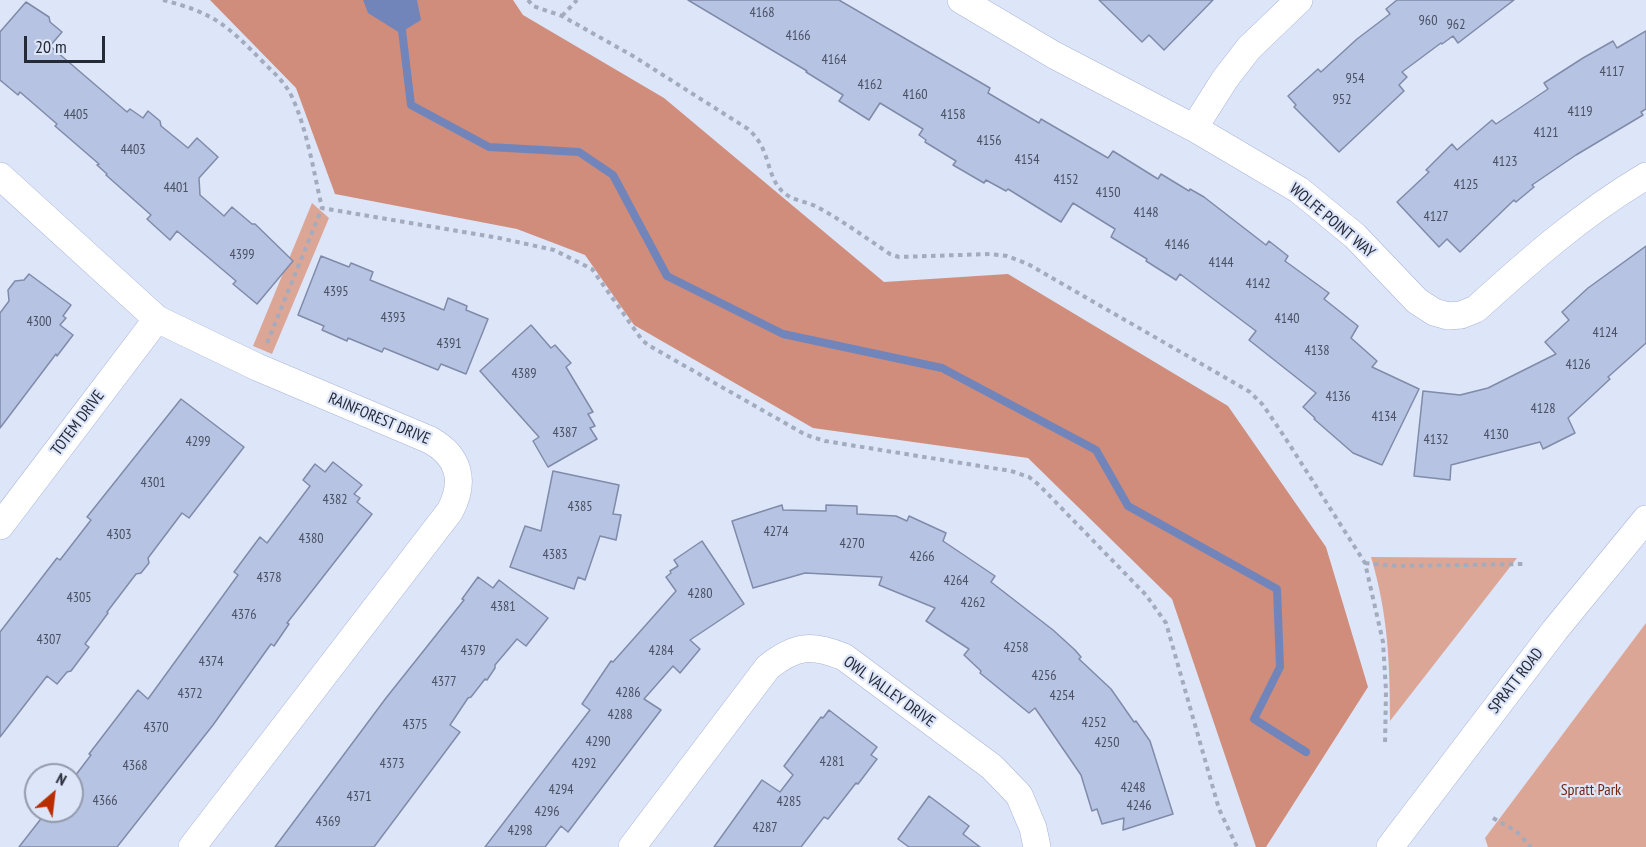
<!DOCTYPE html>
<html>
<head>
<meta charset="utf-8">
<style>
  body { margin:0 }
  #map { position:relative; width:1646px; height:847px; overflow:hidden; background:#dde5f9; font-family:"PT Sans Narrow",sans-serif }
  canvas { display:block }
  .north { position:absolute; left:24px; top:763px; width:60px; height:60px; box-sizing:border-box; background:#dde5f9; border:2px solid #939aab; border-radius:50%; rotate:28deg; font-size:16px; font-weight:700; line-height:24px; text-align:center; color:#252a37 }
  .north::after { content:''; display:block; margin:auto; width:21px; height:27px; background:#b82e00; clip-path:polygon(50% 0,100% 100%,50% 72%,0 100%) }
  .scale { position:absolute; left:24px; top:36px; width:81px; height:27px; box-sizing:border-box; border:3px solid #252a37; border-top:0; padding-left:8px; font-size:18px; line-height:21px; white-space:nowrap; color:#252a37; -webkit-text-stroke:4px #dde5f9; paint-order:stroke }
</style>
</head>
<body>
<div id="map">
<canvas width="1646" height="847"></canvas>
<div class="north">N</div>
<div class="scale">20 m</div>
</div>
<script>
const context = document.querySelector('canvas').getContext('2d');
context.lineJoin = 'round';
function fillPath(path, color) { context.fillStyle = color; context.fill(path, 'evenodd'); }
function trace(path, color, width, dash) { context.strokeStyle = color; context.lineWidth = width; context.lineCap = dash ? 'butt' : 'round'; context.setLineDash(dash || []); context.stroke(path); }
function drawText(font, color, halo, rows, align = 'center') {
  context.font = font + ' "PT Sans Narrow",sans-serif'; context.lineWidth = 4.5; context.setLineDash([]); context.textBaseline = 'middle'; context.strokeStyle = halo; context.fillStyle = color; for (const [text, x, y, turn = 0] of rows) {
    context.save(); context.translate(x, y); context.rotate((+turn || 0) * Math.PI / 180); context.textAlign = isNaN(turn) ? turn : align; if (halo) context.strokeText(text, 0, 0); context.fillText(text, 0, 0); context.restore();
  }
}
fillPath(new Path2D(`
  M 312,203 L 329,218 L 272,354 L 253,346 Z
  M 1371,557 L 1517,558 L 1390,721 C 1390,663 1388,614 1371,557 Z
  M 1646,623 L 1646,847 L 1488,847 L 1485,838 Z`), '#dca697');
fillPath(new Path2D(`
  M 210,0 L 513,0 L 523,15 L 664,98 L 884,282 L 1008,274 L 1228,406 L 1326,547 L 1368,687 L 1266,847 L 1256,847 L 1172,599 L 1028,458 L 813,428 L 634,325 L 585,255 L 517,229 L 335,194 L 296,88 Z`), '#d08d7c');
fillPath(new Path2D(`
  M 363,0 L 417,0 L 421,20 L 400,33 L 368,13 Z`), '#7185bb');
trace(new Path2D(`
  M 401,22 L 411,105 L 489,147 L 579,152 L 613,175 L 667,276 L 783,334 L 942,368 L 1096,450 L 1128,506 L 1277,589 L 1280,667 L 1254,719 L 1306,752`), '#7185bb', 8);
const building = new Path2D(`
  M 688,0 L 839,0 L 990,88 L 988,93 L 1039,123 L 1041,119 L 1108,158 L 1113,151 L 1158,179 L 1161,174 L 1189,191 L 1190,189 L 1204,197 L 1266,245 L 1269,241 L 1288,256 L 1285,261 L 1329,293 L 1324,299 L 1358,326 L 1351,338 L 1377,361 L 1372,367 L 1419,389 L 1382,465 L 1353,453 L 1314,419 L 1315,418 L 1303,407 L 1316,393 L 1249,340 L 1256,331 L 1180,274 L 1176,280 L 1146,261 L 1147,259 L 1111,237 L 1115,229 L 1073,203 L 1061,222 L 1008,189 L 1006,191 L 986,180 L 984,183 L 953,165 L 956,161 L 925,142 L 926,140 L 919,135 L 923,129 L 880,103 L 869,120 L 839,101 L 843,95 L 806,72 L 807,71 Z
  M 1099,0 L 1213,0 L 1164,50 L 1149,35 L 1142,42 Z
  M 1397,0 L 1514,0 L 1458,43 L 1453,36 L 1442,44 L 1441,43 L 1402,72 L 1407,77 L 1399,85 L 1404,91 L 1339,152 L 1294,107 L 1296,105 L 1288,96 L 1318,69 L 1321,72 L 1357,39 L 1390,14 L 1386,9 Z
  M 26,2 L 49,17 L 50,22 L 62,32 L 50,46 L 127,112 L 130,109 L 143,118 L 148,111 L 160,121 L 161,126 L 188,148 L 197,138 L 218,157 L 199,178 L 200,195 L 224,216 L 232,207 L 252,224 L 255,224 L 293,261 L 257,304 L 233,284 L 236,281 L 177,231 L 170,240 L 147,219 L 151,215 L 106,175 L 107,174 L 97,165 L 99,164 L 55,126 L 57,124 L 20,92 L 18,95 L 0,80 L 0,32 Z
  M 1646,31 L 1646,109 L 1641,112 L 1643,115 L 1576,155 L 1532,185 L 1534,187 L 1516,202 L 1514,200 L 1460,252 L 1447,239 L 1439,247 L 1397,202 L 1429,172 L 1426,170 L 1452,144 L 1457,150 L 1492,120 L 1496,124 L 1548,89 L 1544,83 L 1583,58 L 1613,41 L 1617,48 Z
  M 1646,246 L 1646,343 L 1608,377 L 1610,379 L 1568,418 L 1575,433 L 1543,449 L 1540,442 L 1451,465 L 1450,480 L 1414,476 L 1423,391 L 1460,395 L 1488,388 L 1556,354 L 1545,342 L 1569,320 L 1562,312 L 1588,288 Z
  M 321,256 L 349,267 L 351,263 L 373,272 L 370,280 L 444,310 L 448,298 L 467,306 L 466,310 L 488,319 L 466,374 L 441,364 L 438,370 L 384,348 L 382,352 L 348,338 L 347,341 L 322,330 L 324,326 L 298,315 Z
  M 29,274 L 71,305 L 63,316 L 66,318 L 60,325 L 73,335 L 57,356 L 56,354 L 0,428 L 0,313 L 9,301 L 8,290 L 15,281 L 24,280 Z
  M 531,325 L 551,348 L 555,345 L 571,363 L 566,367 L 593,412 L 588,414 L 595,426 L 590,428 L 597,439 L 548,467 L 533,441 L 539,437 L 480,371 Z
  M 181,399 L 244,447 L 189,518 L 182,513 L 148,558 L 149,563 L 141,573 L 136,574 L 107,612 L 108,613 L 85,644 L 89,647 L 71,671 L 67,672 L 57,684 L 47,676 L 0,737 L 0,632 L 57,558 L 60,560 L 91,520 L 87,517 Z
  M 333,462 L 362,485 L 354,494 L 360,498 L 357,502 L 372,514 L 287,623 L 289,624 L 274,646 L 271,644 L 213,725 L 117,847 L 19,847 L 47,811 L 72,811 L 72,780 L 91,755 L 89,754 L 138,690 L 148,699 L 238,575 L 234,572 L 260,537 L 267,543 L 310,486 L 303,480 L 315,464 L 325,472 Z
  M 553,471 L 619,485 L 613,514 L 621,515 L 616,540 L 600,536 L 585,580 L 578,577 L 574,589 L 510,567 L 525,526 L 541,531 Z
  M 782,505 L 783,510 L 826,511 L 826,505 L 857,506 L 857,514 L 896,516 L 907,521 L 909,516 L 946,533 L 943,541 L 995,576 L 991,582 L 1053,630 L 1075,650 L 1081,657 L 1079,659 L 1111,689 L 1134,722 L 1136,721 L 1150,741 L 1173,814 L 1123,830 L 1124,818 L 1102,824 L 1097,809 L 1092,811 L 1081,775 L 1035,708 L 1029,713 L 980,673 L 981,671 L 964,655 L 969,649 L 926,621 L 935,608 L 879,585 L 882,577 L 805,573 L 753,588 L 732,521 Z
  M 702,541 L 744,604 L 690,640 L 700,649 L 680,673 L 673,666 L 644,699 L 661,710 L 568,832 L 561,826 L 545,847 L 485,847 L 590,710 L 582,704 L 611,661 L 613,662 L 676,591 L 666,577 L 671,573 L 670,571 L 678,566 L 674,560 Z
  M 478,577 L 493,588 L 499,580 L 548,618 L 526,646 L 517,639 L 495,665 L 495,668 L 487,680 L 485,679 L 471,697 L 468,698 L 450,725 L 460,732 L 374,847 L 275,847 L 386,698 L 464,600 L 462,599 Z
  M 829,710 L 877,747 L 871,755 L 877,759 L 858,784 L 856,783 L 828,819 L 824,817 L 801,847 L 714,847 L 762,780 L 780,792 L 793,775 L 784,766 L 821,717 L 823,718 Z
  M 929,796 L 969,826 L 963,834 L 980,847 L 909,847 L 898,839 Z`);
fillPath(building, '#b6c3e3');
trace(building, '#808ba9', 1.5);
const minor = new Path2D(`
  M 961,0 L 1054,55 L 1194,128 L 1299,190 L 1355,236 L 1417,301 L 1434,312 L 1448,316 L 1461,315 L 1476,309 C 1530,260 1582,214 1646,176
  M 1194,128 L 1225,79 L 1249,48 L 1299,0
  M 0,176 L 157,319 L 257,367 L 430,440 C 459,456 466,481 450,511 L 192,847
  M 0,526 L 157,319
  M 632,847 L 768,667 C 796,645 811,644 844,657 L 992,767 L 1019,795 L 1033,828 L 1037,847
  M 1390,847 L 1555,630 L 1646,519`);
trace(minor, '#a8b5d5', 28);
trace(new Path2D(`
  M 163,0 C 214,13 227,25 263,62 C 274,73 285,82 292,97 C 307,129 314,173 322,208 L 499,238 L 554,250 L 592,269 L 642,340 L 648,345 L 806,435 L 825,441 L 1011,471 L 1029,477 L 1039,485 L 1146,595 L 1166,623 L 1219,809 L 1237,847
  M 528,0 L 533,6 L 562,16 L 633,56 L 748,129 C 771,149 765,172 781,190 C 791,201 807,201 819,208 C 843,221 866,238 890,254 L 899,257 L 990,254 L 1007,256 L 1028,264 L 1250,392 L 1263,405 L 1284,436 L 1365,563 L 1383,642 L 1386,691 L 1385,745
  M 562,16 L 577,0
  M 267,343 L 322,208
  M 1365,563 L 1396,566 L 1525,564
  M 1493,818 L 1516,831 L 1531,847`), '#a4abbd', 4, [4.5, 4.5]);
trace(minor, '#fff', 27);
drawText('14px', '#495062', null, [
  ["4168",762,13],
  ["960",1428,21],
  ["962",1456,25],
  ["4166",798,36],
  ["4164",834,60],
  ["4117",1612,72],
  ["954",1355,79],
  ["4162",870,85],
  ["4160",915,95],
  ["952",1342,100],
  ["4119",1580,112],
  ["4405",76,115],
  ["4158",953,115],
  ["4121",1546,133],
  ["4156",989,141],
  ["4403",133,150],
  ["4154",1027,160],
  ["4123",1505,162],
  ["4152",1066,180],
  ["4125",1466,185],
  ["4401",176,188],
  ["4150",1108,193],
  ["4148",1146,213],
  ["4127",1436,217],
  ["4146",1177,245],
  ["4399",242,255],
  ["4144",1221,263],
  ["4142",1258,284],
  ["4395",336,292],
  ["4393",393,318],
  ["4140",1287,319],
  ["4300",39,322],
  ["4124",1605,333],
  ["4391",449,344],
  ["4138",1317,351],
  ["4126",1578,365],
  ["4389",524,374],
  ["4136",1338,397],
  ["4128",1543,409],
  ["4134",1384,417],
  ["4387",565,433],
  ["4130",1496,435],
  ["4132",1436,440],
  ["4299",198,442],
  ["4301",153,483],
  ["4382",335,500],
  ["4385",580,507],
  ["4274",776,532],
  ["4303",119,535],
  ["4380",311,539],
  ["4270",852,544],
  ["4383",555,555],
  ["4266",922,557],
  ["4378",269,578],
  ["4264",956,581],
  ["4280",700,594],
  ["4305",79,598],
  ["4262",973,603],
  ["4381",503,607],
  ["4376",244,615],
  ["4307",49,640],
  ["4258",1016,648],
  ["4379",473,651],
  ["4284",661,651],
  ["4374",211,662],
  ["4256",1044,676],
  ["4377",444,682],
  ["4286",628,693],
  ["4372",190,694],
  ["4254",1062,696],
  ["4288",620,715],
  ["4252",1094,723],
  ["4375",415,725],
  ["4370",156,728],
  ["4290",598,742],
  ["4250",1107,743],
  ["4281",832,762],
  ["4373",392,764],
  ["4292",584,764],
  ["4368",135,766],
  ["4248",1133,788],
  ["4294",561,790],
  ["4371",359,797],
  ["4366",105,801],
  ["4285",789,802],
  ["4246",1139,806],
  ["4296",547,812],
  ["4369",328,822],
  ["4287",765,828],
  ["4298",520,831]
]);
drawText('16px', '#252a37', '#dde5f9', [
  ["WOLFE POINT WAY",1332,221,40],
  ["RAINFOREST DRIVE",379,419,23],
  ["TOTEM DRIVE",78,423,-53],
  ["SPRATT ROAD",1516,681,-52],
  ["OWL VALLEY DRIVE",889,692,36]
]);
drawText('16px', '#72230e', '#dde5f9', [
  ["Spratt Park",1591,790]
]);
</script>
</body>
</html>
